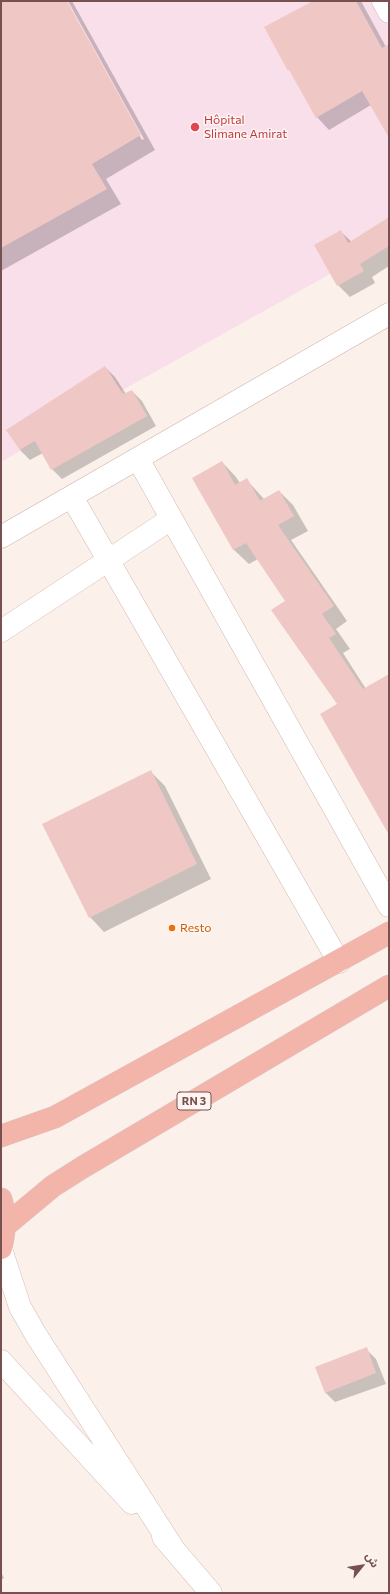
<!DOCTYPE html>
<html>
<head>
<meta charset="utf-8">
<style>
  body { margin:0 }
  #map { position:relative; width:390px; height:1594px; overflow:hidden; background:#fcf0eb; font-family:Commissioner,"Noto Sans Arabic",sans-serif }
  canvas { display:block }
  .frame { position:absolute; inset:0; border:2px solid #76514f; pointer-events:none }
  .north { position:absolute; left:342px; top:1546px; width:40px; height:40px; -webkit-text-stroke:3px #fef5f2; paint-order:stroke; rotate:60deg; font-size:11px; font-weight:700; line-height:16px; text-align:center; color:#76514f }
  .north::after { content:''; display:block; margin:auto; width:14px; height:18px; background:#76514f; clip-path:polygon(50% 0,100% 100%,50% 72%,0 100%) }
</style>
</head>
<body>
<div id="map">
<canvas width="390" height="1594"></canvas>
<div class="frame"></div>
<div class="north">ش</div>
</div>
<script>
const context = document.querySelector('canvas').getContext('2d');
context.lineJoin = 'round';
function fillPath(path, color) { context.fillStyle = color; context.fill(path, 'evenodd'); }
function trace(path, color, width, dash) { context.strokeStyle = color; context.lineWidth = width; context.lineCap = dash ? 'butt' : 'round'; context.setLineDash(dash || []); context.stroke(path); }
function drawText(font, color, halo, rows, align = 'center') {
  context.font = font + ' Commissioner,sans-serif'; context.lineWidth = 3; context.setLineDash([]); context.textBaseline = 'middle'; context.strokeStyle = halo; context.fillStyle = color; for (const [text, x, y, turn = 0] of rows) {
    context.save(); context.translate(x, y); context.rotate((+turn || 0) * Math.PI / 180); context.textAlign = isNaN(turn) ? turn : align; if (halo) context.strokeText(text, 0, 0); context.fillText(text, 0, 0); context.restore();
  }
}
fillPath(new Path2D(`
  M 1,1 L 382,1 L 389,12 L 389,241 L 121,391 L 1,462 Z`), '#f9dfea');
fillPath(new Path2D(`
  M 1,1 L 66,1 L 142,140 L 144,139 L 68,1 L 72,1 L 155,150 L 106,179 L 121,204 L 1,271 Z
  M 315,1 L 361,1 L 386,47 L 389,45 L 389,136 L 371,105 L 329,130 L 317,117 Z
  M 389,219 L 389,266 L 372,277 L 375,283 L 350,297 L 338,285 L 341,232 L 352,242 Z
  M 105,367 L 115,377 L 126,394 L 132,391 L 142,401 L 156,426 L 62,479 L 52,469 L 43,453 L 30,460 L 20,450 Z
  M 222,462 L 236,477 L 240,483 L 246,479 L 264,499 L 279,491 L 293,505 L 308,531 L 291,540 L 347,621 L 336,629 L 350,649 L 343,653 L 366,689 L 389,675 L 389,833 L 338,705 L 287,601 L 258,559 L 249,564 L 234,550 L 194,479 Z
  M 151,772 L 165,786 L 211,879 L 104,932 L 90,917 Z
  M 366,1349 L 376,1359 L 386,1384 L 335,1402 L 325,1392 Z
  M 1,1572 L 4,1578 L 1,1580 Z`), '#0003');
fillPath(new Path2D(`
  M 1,1 L 67,1 L 141,135 L 92,164 L 107,189 L 1,248 Z
  M 313,1 L 356,1 L 382,48 L 389,44 L 389,138 L 362,91 L 316,118 L 289,70 L 288,71 L 264,27 Z
  M 389,217 L 389,246 L 360,264 L 364,271 L 337,286 L 314,245 L 341,230 L 348,243 Z
  M 105,366 L 123,394 L 132,390 L 147,416 L 51,470 L 35,441 L 20,450 L 6,430 Z
  M 222,461 L 235,485 L 247,478 L 260,501 L 279,490 L 294,516 L 278,525 L 334,606 L 322,614 L 336,634 L 329,638 L 363,689 L 389,674 L 389,835 L 320,714 L 337,704 L 271,610 L 285,601 L 246,543 L 233,550 L 192,478 Z
  M 151,770 L 197,864 L 89,918 L 42,824 Z
  M 367,1347 L 376,1373 L 325,1393 L 315,1367 Z`), '#efc8c5');
const minor = new Path2D(`
  M 383,1 L 389,12
  M 138,459 L 389,906
  M 72,497 L 339,962
  M 1,537 L 389,314
  M 1,631 L 171,519`);
const secondary = new Path2D(`
  M 1,1249 L 20,1307 L 36,1335 L 173,1548
  M 1,1361 L 132,1503
  M 163,1537 L 211,1593`);
const trunk = new Path2D(`
  M 1,1136 L 55,1117 L 389,933
  M 1,1199 C 6,1215 5,1232 1,1248
  M 5,1226 L 53,1186 L 83,1167 L 389,986`);
trace(minor, '#d0b8b3', 23);
trace(secondary, '#d5b8b4', 23);
trace(trunk, '#d9cece', 23);
trace(minor, '#fff', 22);
trace(secondary, '#fff', 22);
trace(trunk, '#f3b4aa', 22);
for (const [x, y, r, color] of [
  [195,127,5,"#e0444e"],
  [172,928,4,"#e8710a"]
]) { const dot = new Path2D(); dot.arc(x, y, r, 0, 2 * Math.PI); context.fillStyle = color; context.fill(dot); trace(dot, '#fef5f2', 1.5); }
for (const [x, y, w] of [
  [194,1101,34]
]) { const box = new Path2D(); box.roundRect(x - w / 2, y - 9, w, 18, 3); context.fillStyle = '#fef5f2'; context.fill(box); trace(box, '#76514f', 1); }
drawText('bold 11px', '#76514f', null, [
  ["RN 3",194,1101]
]);
drawText('12px', '#be3a42', '#fef5f2', [
  ["Hôpital",204,120],
  ["Slimane Amirat",204,134]
], 'left');
drawText('12px', '#c56008', '#fef5f2', [
  ["Resto",180,928]
], 'left');
</script>
</body>
</html>
